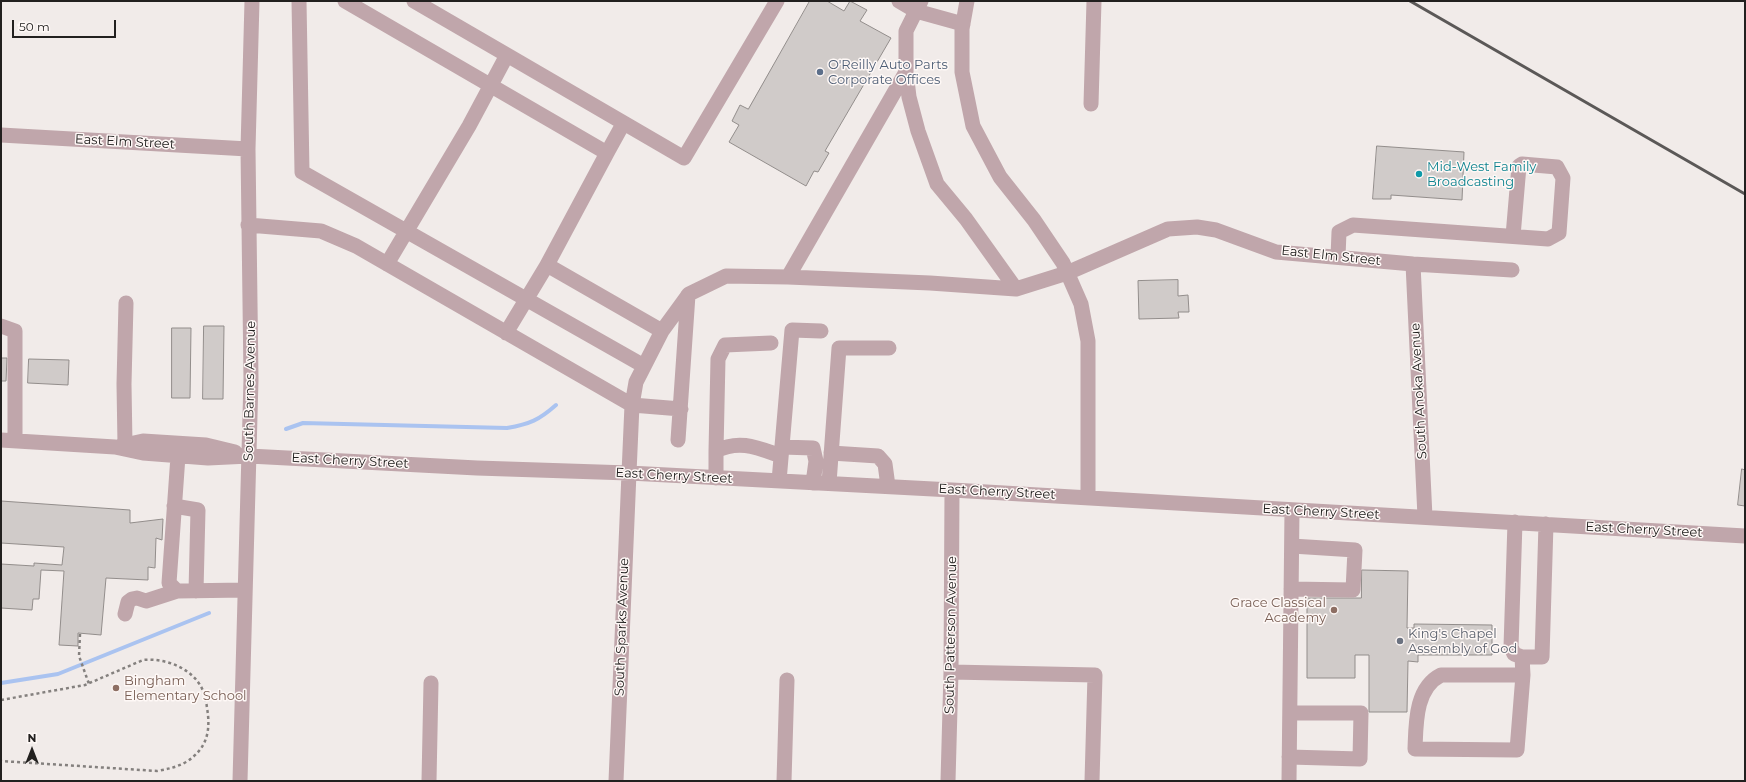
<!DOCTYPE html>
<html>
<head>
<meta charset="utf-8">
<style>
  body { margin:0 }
  #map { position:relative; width:1746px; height:782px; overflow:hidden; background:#f1ebe9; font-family:Montserrat,sans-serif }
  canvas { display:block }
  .frame { position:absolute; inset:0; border:2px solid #22201f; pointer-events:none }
  .north { position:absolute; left:12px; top:730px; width:40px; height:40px; -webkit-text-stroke:3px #fef8f6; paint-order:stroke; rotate:0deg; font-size:11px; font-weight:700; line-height:16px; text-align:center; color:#22201f }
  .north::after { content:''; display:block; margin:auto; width:14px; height:18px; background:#22201f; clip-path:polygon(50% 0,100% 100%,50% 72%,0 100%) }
  .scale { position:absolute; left:12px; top:20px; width:104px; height:18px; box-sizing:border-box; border:2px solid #22201f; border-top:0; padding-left:5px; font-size:12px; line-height:14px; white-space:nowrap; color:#22201f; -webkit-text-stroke:3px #fef8f6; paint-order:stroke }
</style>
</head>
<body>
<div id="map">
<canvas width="1746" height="782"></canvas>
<div class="frame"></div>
<div class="north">N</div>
<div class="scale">50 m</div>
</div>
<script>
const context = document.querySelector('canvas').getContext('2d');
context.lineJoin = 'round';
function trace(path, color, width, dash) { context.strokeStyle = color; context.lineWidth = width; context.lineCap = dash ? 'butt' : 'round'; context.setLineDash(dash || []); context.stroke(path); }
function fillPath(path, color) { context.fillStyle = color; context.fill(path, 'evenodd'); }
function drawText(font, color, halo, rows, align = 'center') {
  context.font = font + ' Montserrat,sans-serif'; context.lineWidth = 3; context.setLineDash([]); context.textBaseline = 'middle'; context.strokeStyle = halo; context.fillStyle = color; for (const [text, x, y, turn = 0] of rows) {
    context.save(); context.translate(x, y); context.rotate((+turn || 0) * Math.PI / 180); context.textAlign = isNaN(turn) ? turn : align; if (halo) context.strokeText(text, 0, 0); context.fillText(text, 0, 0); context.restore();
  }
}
trace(new Path2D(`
  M 286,429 L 303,423 L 507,428 C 530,424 539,420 556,405
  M 1,683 L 58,674 L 209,613`), '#aac3f0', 4);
const building = new Path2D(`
  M 810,1 L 827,1 L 844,11 L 850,1 L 867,10 L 860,21 L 891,38 L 825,151 L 829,153 L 818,172 L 814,171 L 806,186 L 729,142 L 739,125 L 732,121 L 740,105 L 748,109 Z
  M 1377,146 L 1464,152 L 1462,200 L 1391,195 L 1391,199 L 1373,199 Z
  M 1178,280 L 1178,296 L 1188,295 L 1189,312 L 1178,312 L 1179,318 L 1139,319 L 1138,281 Z
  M 204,326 L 224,326 L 223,399 L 203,399 Z
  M 172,328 L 191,328 L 190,398 L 172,398 Z
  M 1,358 L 7,358 L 6,381 L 1,381 Z
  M 29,359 L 69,360 L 68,385 L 28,383 Z
  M 1742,469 L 1745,470 L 1745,506 L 1738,505 Z
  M 1,501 L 130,510 L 130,523 L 163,519 L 162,540 L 156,538 L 155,568 L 148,567 L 148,580 L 106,578 L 101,635 L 78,633 L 78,646 L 59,645 L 64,571 L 41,570 L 39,599 L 33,599 L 32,610 L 1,608 L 1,564 L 34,566 L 34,563 L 62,565 L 64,547 L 1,543 Z
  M 1362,570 L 1408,571 L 1407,628 L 1414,628 L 1414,624 L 1492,625 L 1492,655 L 1418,655 L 1418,662 L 1408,661 L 1407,712 L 1369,712 L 1369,655 L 1355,655 L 1355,678 L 1307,678 L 1307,598 L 1361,598 Z`);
fillPath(building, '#d0cbc9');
trace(building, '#928d8b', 1);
trace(new Path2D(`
  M 80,634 L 79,656 L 89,684
  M 1,700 L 85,685 L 143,660 C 163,658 186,666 198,682 C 204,690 206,699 207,708 C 211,731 207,749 186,762 C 177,767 168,769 157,771 L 1,761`), '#84807e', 2.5, [3, 3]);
trace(new Path2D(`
  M 299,1 L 302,172 L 644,366
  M 345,1 L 607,153 L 623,124
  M 899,1 L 916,11 L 906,31 L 906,72 L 909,97 L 918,131 L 937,184 L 966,219 L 1016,289
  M 921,1 L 916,11 L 963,24
  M 967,1 L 962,29 L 962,72 L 973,126 L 1000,177 L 1034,220 L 1063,263 L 1081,304 L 1088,341 L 1088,497
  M 507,55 L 684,158 L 777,1
  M 1091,104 L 1094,1
  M 1,135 L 248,149
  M 248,225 L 321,231 L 356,246 L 632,405 L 681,409
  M 1338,257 L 1339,232 L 1353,225 L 1548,239 L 1559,233 L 1563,178 L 1557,167 L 1522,164 L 1519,166 L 1513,236
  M 387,264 L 469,126 L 507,55 L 414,1
  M 1413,264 L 1425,517
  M 547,265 L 662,331
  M 788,277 L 906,72
  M 1,326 L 15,331 L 15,441
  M 506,333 L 547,265 L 607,153
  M 1,440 L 115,447 L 143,453 L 208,458 L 249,456 L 477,468 L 629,473 L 952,490 L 1745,536
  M 678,440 L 688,295
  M 125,445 L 124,384 L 126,303
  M 120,446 L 143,441 L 206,445 L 235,452
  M 782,447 L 813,448 L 816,461 L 813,483
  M 716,451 L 718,359 L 725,345 L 771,343
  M 831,453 L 878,456 L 885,464 L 888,486
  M 178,456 L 169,583 L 177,591 L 245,590
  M 716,478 L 716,451 C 740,439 758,448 781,456
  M 779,481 L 792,330 L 821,331
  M 829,483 L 839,348 L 889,348
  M 174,506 L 198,510 L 196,591
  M 1515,522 L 1511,647 L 1514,654 L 1522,657 L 1542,657 L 1546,524
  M 1291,589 L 1353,590 L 1355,550 L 1292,546
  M 125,614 L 128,602 L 132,599 L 137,598 L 146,601 L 177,591
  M 1522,657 L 1523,675 L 1441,675 C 1415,688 1416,724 1415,749 L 1517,750 L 1523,675
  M 951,672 L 1095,675 L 1092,781
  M 1289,757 L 1360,759 L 1361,713 L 1290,713
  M 240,781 L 251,379 L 248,149 L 252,1
  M 429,781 L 431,683
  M 616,781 L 629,473 L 632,405 L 636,382 L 662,331 L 689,294 L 726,276 L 788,277 L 930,283 L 1016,289 L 1067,273 L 1168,229 L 1197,227 L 1216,230 L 1276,252 L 1413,264 L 1512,270
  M 784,781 L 787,680
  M 948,781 L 951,672 L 952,490
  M 1289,781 L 1292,510`), '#c0a6ab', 15);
trace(new Path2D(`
  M 1410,1 L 1745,194`), '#5b5857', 3);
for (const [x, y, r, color] of [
  [820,72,4,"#5c6f8a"],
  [1419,174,4,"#0f9aa8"],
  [1334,610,4,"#8d6e63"],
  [1400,641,4,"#6b7280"],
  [116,688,4,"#8d6e63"]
]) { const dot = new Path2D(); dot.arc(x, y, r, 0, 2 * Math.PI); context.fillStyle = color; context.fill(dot); trace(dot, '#fef8f6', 1.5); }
drawText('13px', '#4e5e75', '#fef8f6', [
  ["O'Reilly Auto Parts",828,65],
  ["Corporate Offices",828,80]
], 'left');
drawText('13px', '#22201f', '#fef8f6', [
  ["East Elm Street",125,142,3],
  ["East Elm Street",1331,256,6],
  ["South Barnes Avenue",250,391,-89],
  ["South Anoka Avenue",1419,391,-93],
  ["East Cherry Street",350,461,3],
  ["East Cherry Street",674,476,3],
  ["East Cherry Street",997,492,3],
  ["East Cherry Street",1321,512,3],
  ["East Cherry Street",1644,530,3],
  ["South Sparks Avenue",622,627,-88],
  ["South Patterson Avenue",951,635,-89]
]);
drawText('13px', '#0d838f', '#fef8f6', [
  ["Mid-West Family",1427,167],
  ["Broadcasting",1427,182]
], 'left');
drawText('13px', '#785e54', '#fef8f6', [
  ["Grace Classical",1326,603],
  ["Academy",1326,618],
  ["Bingham",124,681,"left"],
  ["Elementary School",124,696,"left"]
], 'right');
drawText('13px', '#5b616d', '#fef8f6', [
  ["King's Chapel",1408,634],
  ["Assembly of God",1408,649]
], 'left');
</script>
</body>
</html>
